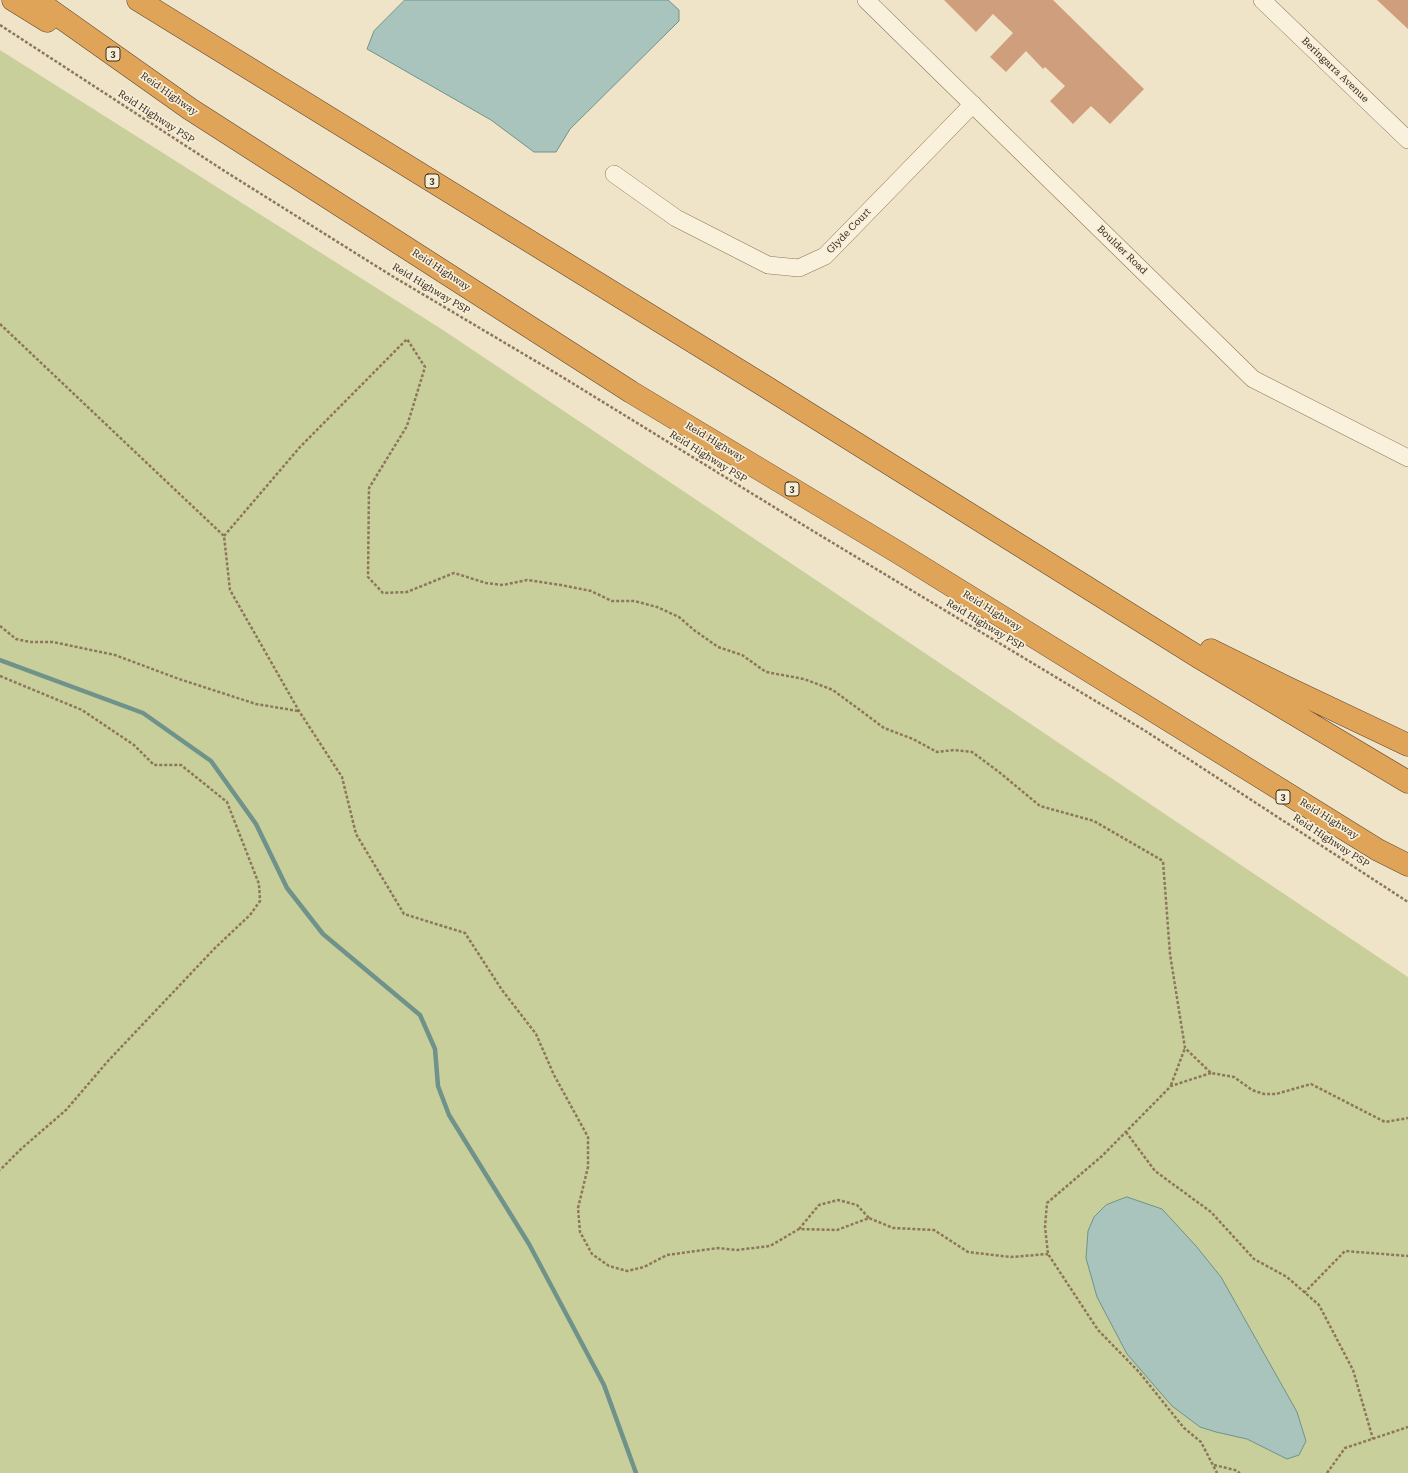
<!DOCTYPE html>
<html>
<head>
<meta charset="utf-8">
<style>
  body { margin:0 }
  canvas { display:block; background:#f0e4c8 }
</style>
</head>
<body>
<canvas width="1408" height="1473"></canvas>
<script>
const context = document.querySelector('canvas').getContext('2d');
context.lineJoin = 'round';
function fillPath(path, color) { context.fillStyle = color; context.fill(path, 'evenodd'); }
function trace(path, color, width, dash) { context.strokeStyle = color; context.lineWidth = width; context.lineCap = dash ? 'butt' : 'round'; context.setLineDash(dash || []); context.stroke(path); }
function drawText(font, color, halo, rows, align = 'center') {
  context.font = font + ' "Roboto Serif",serif'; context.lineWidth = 3.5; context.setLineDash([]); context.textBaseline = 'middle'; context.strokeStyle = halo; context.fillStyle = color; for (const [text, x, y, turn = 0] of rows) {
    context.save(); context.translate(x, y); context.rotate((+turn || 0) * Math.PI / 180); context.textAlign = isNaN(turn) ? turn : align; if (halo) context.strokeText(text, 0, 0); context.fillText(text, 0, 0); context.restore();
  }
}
fillPath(new Path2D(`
  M 0,50 L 443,330 L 1408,977 L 1408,1473 L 0,1473 Z`), '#c9cf9b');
const water = new Path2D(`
  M 405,0 L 668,0 L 679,10 L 679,21 L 570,129 L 556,152 L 534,152 L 491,120 L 367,49 L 374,31 Z
  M 1127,1197 L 1162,1209 L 1196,1246 L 1221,1277 L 1297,1412 L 1306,1441 L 1299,1455 L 1287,1459 L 1247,1439 L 1216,1432 L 1200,1427 L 1172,1406 L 1127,1354 L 1097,1297 L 1086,1258 L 1088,1231 L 1094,1217 L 1106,1205 Z`);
fillPath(water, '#a9c4bc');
trace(water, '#6f938a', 1);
trace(new Path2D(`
  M 0,660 L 143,713 L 211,761 L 256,824 L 287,888 L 323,934 L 420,1015 L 435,1049 L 438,1086 L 449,1115 L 529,1244 L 604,1385 L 636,1473`), '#6f938a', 4.5);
fillPath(new Path2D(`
  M 944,0 L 1053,0 L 1144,89 L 1110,124 L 1091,106 L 1073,124 L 1050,101 L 1065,86 L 1045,67 L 1043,69 L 1026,51 L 1006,72 L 990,57 L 1013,33 L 993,14 L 976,32 Z
  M 1377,0 L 1408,0 L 1408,29 Z`), '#cf9f7d');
const minor = new Path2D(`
  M 866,0 L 1253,379 L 1408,458
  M 1262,0 L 1408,140
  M 614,174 L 676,218 L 768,265 L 799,268 L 825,256 L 973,104`);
const motorway = new Path2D(`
  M 13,0 L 47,21
  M 36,0 L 190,109 L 631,392 L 899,553 L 1378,850 L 1408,865
  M 138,0 L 763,385 L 1200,658 L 1408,782
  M 1211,650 L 1288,688 L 1408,745`);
trace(minor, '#8d765c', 18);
trace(motorway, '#5b4430', 23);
trace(new Path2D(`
  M 0,25 L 226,172 L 392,276 L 559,375 L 813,531 L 1147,732 L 1408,902
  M 0,324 L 224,536 L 230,590 L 299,711 L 342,777 L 356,834 L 404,914 L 465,933 L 502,990 L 536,1034 L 554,1075 L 588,1137 L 588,1167 L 578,1208 L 580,1232 L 592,1254 L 609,1266 L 627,1271 L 644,1267 L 667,1255 L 718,1248 L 737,1250 L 770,1246 L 799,1229 L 837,1230 L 869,1218 L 893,1228 L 934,1230 L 968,1252 L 1011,1257 L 1048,1254
  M 224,536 L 300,447 L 407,339 L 425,367 L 407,426 L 369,488 L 368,577 L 383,593 L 407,592 L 454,573 L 486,583 L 503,585 L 527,580 L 561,585 L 591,591 L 612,601 L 634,601 L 657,607 L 679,617 L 694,630 L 718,647 L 742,655 L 766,672 L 804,679 L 833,690 L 884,728 L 913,739 L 937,752 L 954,750 L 972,752 L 999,772 L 1040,806 L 1094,821 L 1163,861 L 1170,954 L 1185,1048 L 1211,1073 L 1234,1077 L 1252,1090 L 1264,1094 L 1276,1094 L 1311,1084 L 1385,1122 L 1408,1118
  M 0,626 L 16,639 L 30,642 L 53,642 L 115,655 L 179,679 L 256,704 L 298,711
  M 0,676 L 82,710 L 134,745 L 154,765 L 181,765 L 227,802 L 259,884 L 260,901 L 250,915 L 215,948 L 108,1061 L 66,1110 L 21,1149 L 0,1170
  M 1211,1073 L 1171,1086 L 1102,1156 L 1047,1203 L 1045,1227 L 1048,1254 L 1098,1330 L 1139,1372 L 1184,1428 L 1201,1442 L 1217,1473
  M 1171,1085 L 1185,1048
  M 1126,1132 L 1155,1171 L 1211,1212 L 1254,1259 L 1287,1277 L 1319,1305 L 1353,1370 L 1373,1439
  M 799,1229 L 819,1205 L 838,1200 L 857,1205 L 869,1218
  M 1304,1293 L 1345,1251 L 1408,1256
  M 1214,1465 L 1235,1470 L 1240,1473
  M 1327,1473 L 1345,1448 L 1408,1427`), '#8d765c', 2.5, [3, 2]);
trace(minor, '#faf1dc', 17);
trace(motorway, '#e0a458', 22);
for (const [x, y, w] of [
  [113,54,14],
  [432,181,14],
  [792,489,14],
  [1283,797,14]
]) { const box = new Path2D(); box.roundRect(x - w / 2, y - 7, w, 14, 3); context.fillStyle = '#f7eed8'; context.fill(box); trace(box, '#3d2e20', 1); }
drawText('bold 9px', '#3d2e20', null, [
  ["3",113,54],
  ["3",432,181],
  ["3",792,489],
  ["3",1283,797]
]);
drawText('10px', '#3d2e20', '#f7eed8', [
  ["Beringarra Avenue",1335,70,44],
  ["Reid Highway",169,94,35],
  ["Reid Highway PSP",156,117,33],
  ["Glyde Court",849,231,-46],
  ["Boulder Road",1122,250,44],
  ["Reid Highway",441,270,33],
  ["Reid Highway PSP",431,289,31],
  ["Reid Highway",715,442,31],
  ["Reid Highway PSP",708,457,32],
  ["Reid Highway",992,611,32],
  ["Reid Highway PSP",985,625,31],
  ["Reid Highway",1329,819,32],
  ["Reid Highway PSP",1331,841,33]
]);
</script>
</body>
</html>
